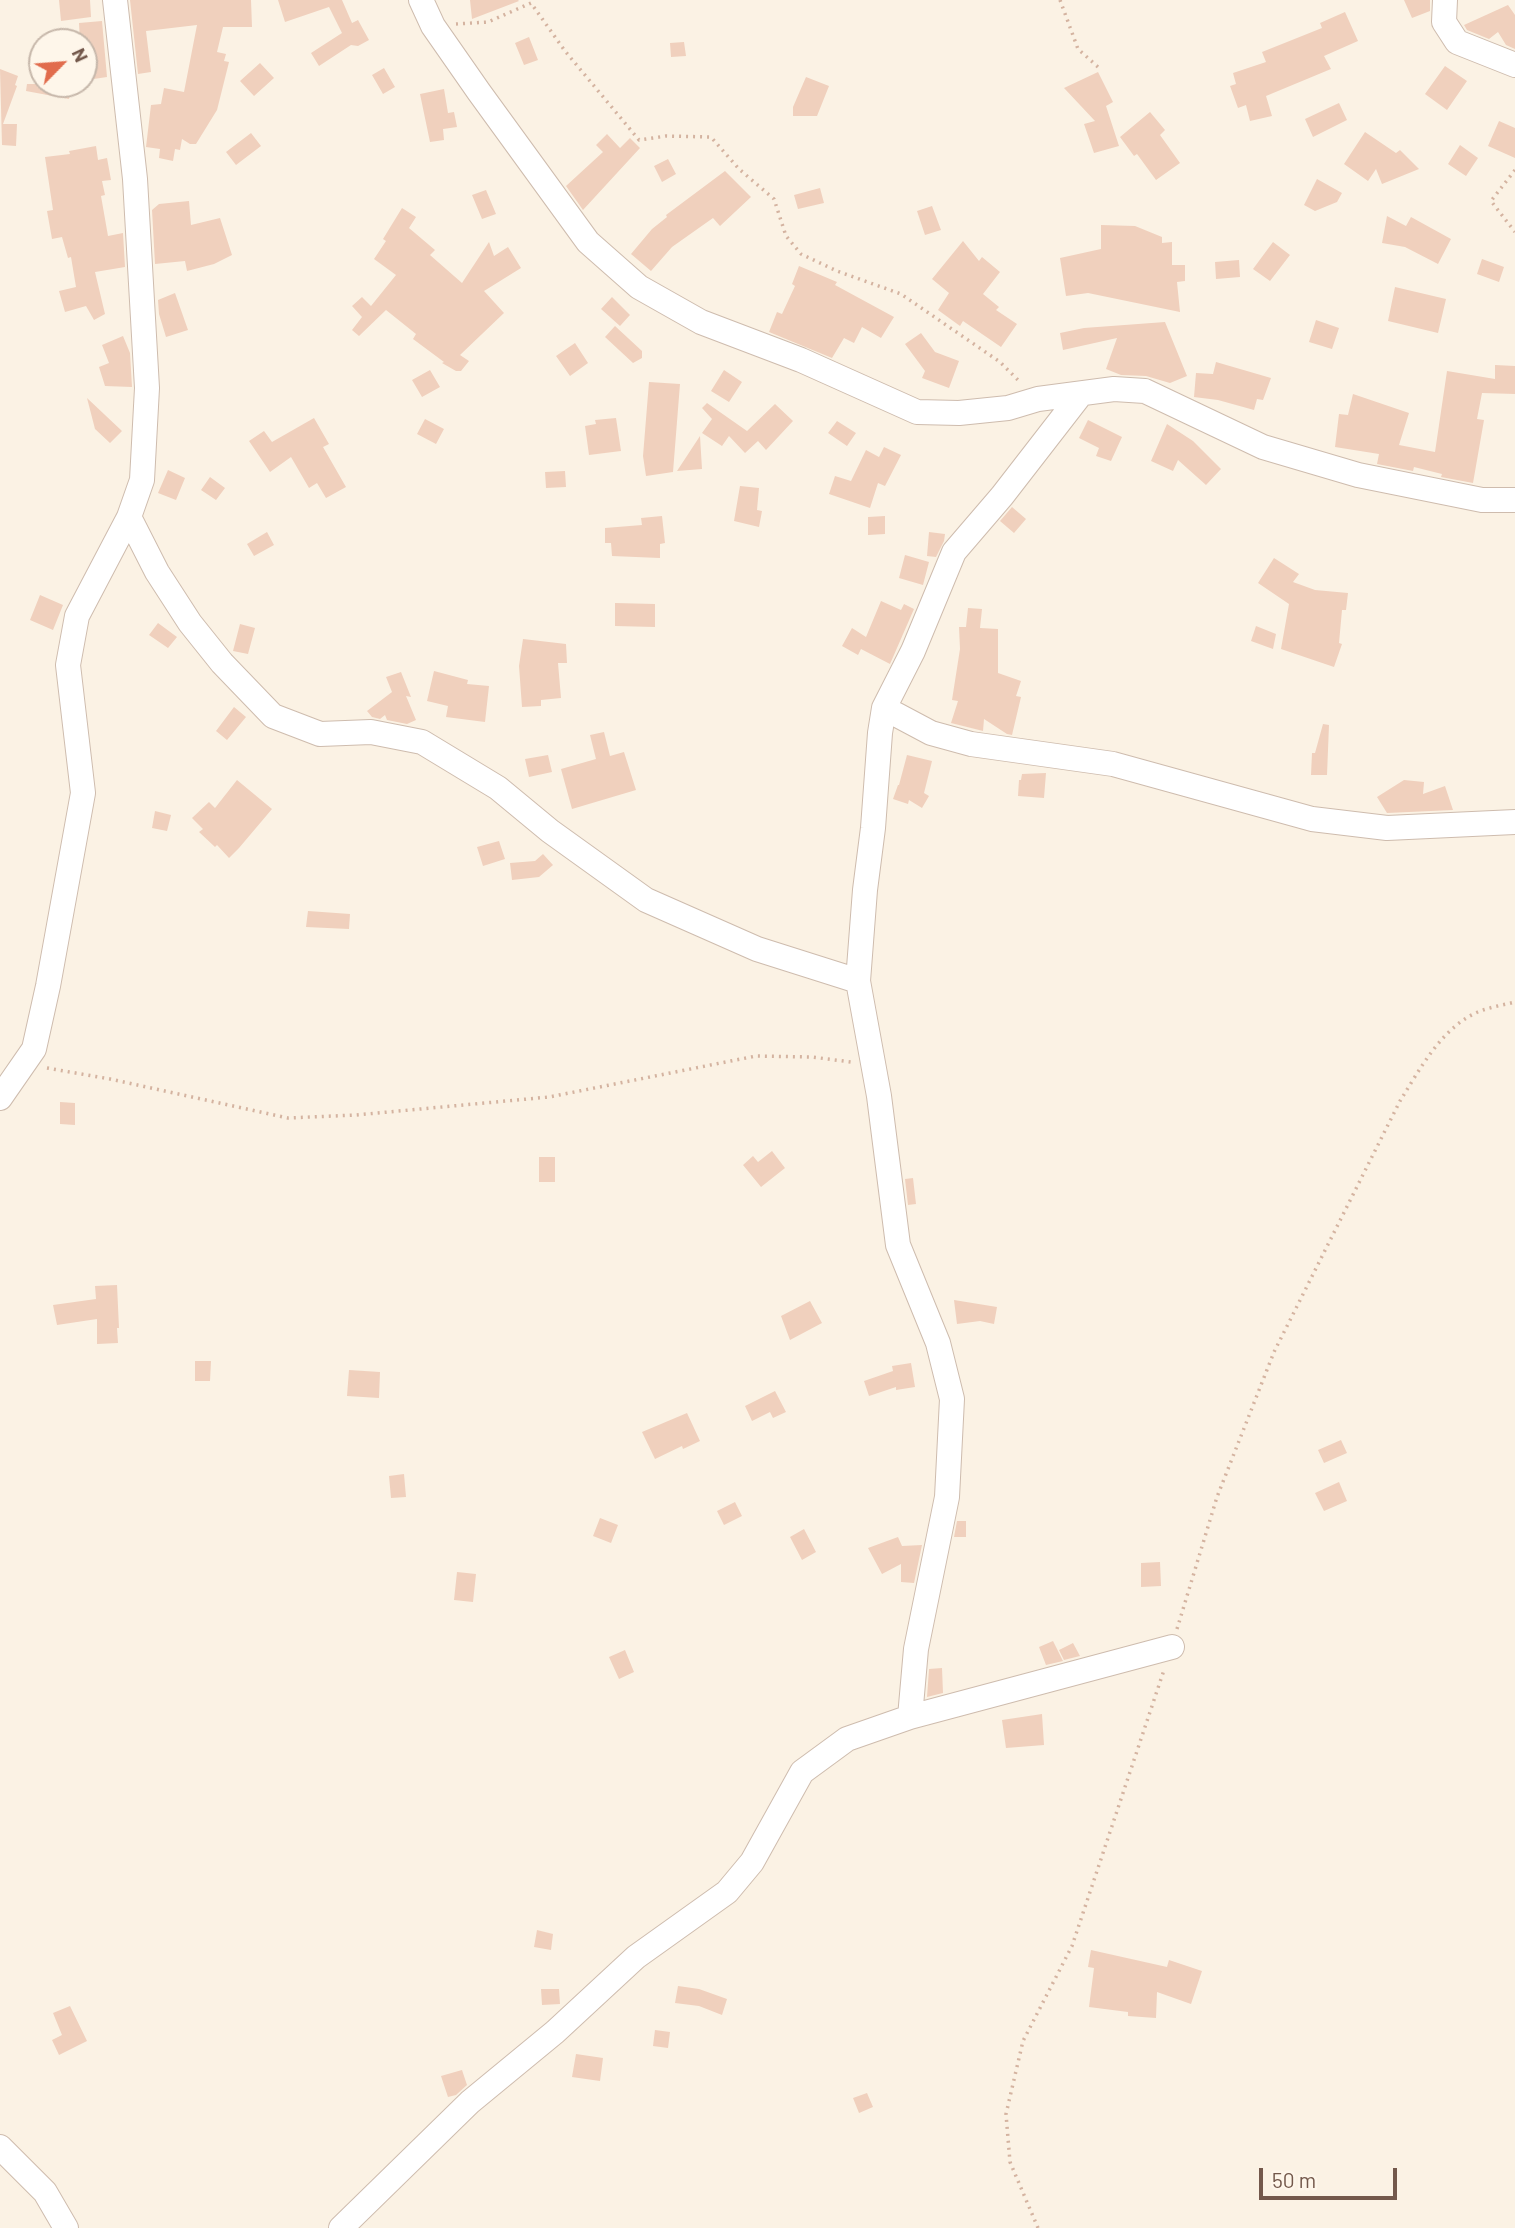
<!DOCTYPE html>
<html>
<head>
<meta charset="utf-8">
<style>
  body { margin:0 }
  #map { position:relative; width:1515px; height:2228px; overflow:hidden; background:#fbf2e4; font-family:Barlow,sans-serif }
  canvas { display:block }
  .north { position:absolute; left:28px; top:28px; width:70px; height:70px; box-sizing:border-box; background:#fef6ea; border:2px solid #c6b7aa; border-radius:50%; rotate:65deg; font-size:19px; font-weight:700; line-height:28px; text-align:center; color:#73584b }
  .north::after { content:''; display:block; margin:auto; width:24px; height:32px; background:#e16c4d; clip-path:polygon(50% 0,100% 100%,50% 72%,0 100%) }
  .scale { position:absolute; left:1259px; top:2168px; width:138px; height:32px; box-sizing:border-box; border:4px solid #73584b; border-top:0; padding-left:9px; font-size:21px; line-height:24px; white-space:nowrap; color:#73584b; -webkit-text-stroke:5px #fef6ea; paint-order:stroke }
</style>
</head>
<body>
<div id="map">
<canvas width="1515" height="2228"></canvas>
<div class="north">N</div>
<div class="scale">50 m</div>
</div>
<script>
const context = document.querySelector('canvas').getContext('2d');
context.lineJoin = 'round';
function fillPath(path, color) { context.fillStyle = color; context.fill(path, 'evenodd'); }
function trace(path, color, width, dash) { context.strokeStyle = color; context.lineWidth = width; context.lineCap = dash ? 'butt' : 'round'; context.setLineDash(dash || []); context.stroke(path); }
fillPath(new Path2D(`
  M 59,0 L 90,0 L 91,17 L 61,21 Z
  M 130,0 L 251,0 L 252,27 L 223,27 L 217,52 L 226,54 L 224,61 L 229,62 L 217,110 L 196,144 L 190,144 L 182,139 L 180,150 L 175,149 L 173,161 L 159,158 L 160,149 L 146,147 L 151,105 L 161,104 L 164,88 L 184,92 L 197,25 L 146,31 L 151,72 L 138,74 Z
  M 278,0 L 342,0 L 352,23 L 358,20 L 369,40 L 358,46 L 351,45 L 319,66 L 311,53 L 342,33 L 329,7 L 285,22 Z
  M 470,0 L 518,0 L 519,1 L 472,19 Z
  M 1404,0 L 1430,0 L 1430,11 L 1412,18 Z
  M 1508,5 L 1515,15 L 1515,49 L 1506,45 L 1498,32 L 1489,39 L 1467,30 L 1464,25 Z
  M 1345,12 L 1358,41 L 1324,56 L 1331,69 L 1266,96 L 1272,116 L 1250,121 L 1246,105 L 1238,108 L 1230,86 L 1236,84 L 1233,73 L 1266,62 L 1262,52 L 1322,28 L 1320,23 Z
  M 102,21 L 107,77 L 87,80 L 84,42 L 80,42 L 79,23 Z
  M 529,37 L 538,60 L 524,65 L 515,43 Z
  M 684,42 L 686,56 L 671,57 L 670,43 Z
  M 260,63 L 274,78 L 254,96 L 240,81 Z
  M 1445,66 L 1467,81 L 1447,110 L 1425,94 Z
  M 384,68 L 395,87 L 383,94 L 372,75 Z
  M 0,69 L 18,76 L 15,85 L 17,86 L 3,124 L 17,124 L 16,146 L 2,145 Z
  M 1098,72 L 1113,102 L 1106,106 L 1119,146 L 1094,153 L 1084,124 L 1095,121 L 1064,88 Z
  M 806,77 L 829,86 L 817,116 L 793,116 L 793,107 Z
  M 27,84 L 72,84 L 69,99 L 26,91 Z
  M 444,89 L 448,113 L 454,112 L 457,127 L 443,129 L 444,140 L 430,142 L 420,94 Z
  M 1339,103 L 1347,120 L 1313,137 L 1305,119 Z
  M 1150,112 L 1165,130 L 1160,135 L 1180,163 L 1156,180 L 1137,154 L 1134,156 L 1120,137 Z
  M 1499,121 L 1515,128 L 1515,158 L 1488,146 Z
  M 1365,132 L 1396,153 L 1400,150 L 1419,169 L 1382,184 L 1376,169 L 1368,181 L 1344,164 Z
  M 251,133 L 261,146 L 236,165 L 226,152 Z
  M 607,134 L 620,148 L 630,138 L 640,148 L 583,210 L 566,186 L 603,152 L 596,145 Z
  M 1460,145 L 1478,158 L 1466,176 L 1448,164 Z
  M 96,146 L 98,160 L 107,158 L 111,180 L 102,181 L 105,195 L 101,196 L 108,236 L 123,233 L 125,267 L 95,272 L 105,314 L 94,320 L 86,306 L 65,312 L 59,291 L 76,287 L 71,257 L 68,258 L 62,237 L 52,239 L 47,211 L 53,210 L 45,157 L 70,154 L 69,151 Z
  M 668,159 L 676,174 L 662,182 L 654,166 Z
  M 725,171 L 751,197 L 720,226 L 713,218 L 672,247 L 651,271 L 631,254 L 652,229 L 667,217 L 666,215 Z
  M 1317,179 L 1342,193 L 1337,202 L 1315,211 L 1304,205 Z
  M 820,188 L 824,203 L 798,209 L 794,195 Z
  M 486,190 L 496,214 L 482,219 L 472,195 Z
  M 189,201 L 191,225 L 220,218 L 232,255 L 214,264 L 187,271 L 185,261 L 155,264 L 152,210 L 159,204 Z
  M 932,206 L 941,230 L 925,235 L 917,211 Z
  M 402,208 L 416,217 L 409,228 L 435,250 L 430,255 L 462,283 L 489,242 L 494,256 L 508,247 L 521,268 L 484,291 L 504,313 L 460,355 L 469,361 L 461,371 L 456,371 L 442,363 L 444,362 L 413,339 L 416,334 L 386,310 L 359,336 L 352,330 L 362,317 L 352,306 L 362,297 L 371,306 L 396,275 L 374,259 L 386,241 L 383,239 Z
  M 1387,216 L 1406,226 L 1411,217 L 1451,239 L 1438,264 L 1405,247 L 1382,243 Z
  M 1101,225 L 1135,226 L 1162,237 L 1162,243 L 1172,242 L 1172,265 L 1185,265 L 1185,281 L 1177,282 L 1180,312 L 1088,293 L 1066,296 L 1060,258 L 1101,249 Z
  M 963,241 L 979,261 L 982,257 L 1000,272 L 983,294 L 999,307 L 996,310 L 1017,324 L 1001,347 L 963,321 L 960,326 L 938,310 L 949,293 L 932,279 Z
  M 1273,242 L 1290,255 L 1270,281 L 1253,269 Z
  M 1482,259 L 1504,267 L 1499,282 L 1477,274 Z
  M 1239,260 L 1240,277 L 1216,279 L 1215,262 Z
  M 799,266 L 837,282 L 835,285 L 894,317 L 881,338 L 862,327 L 854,343 L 844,338 L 832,358 L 769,332 L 777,312 L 782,314 L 795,286 L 792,284 Z
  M 1395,287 L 1446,299 L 1438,333 L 1388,321 Z
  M 175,293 L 188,330 L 166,337 L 159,314 L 158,300 Z
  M 612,297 L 630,315 L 620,326 L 601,309 Z
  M 1316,320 L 1339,328 L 1332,349 L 1309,342 Z
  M 1165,322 L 1187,376 L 1170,383 L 1146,376 L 1121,375 L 1106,369 L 1117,338 L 1063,350 L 1060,333 L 1084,328 Z
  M 615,326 L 642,351 L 642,358 L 633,363 L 605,337 Z
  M 921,333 L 935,352 L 959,361 L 949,388 L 922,378 L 925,371 L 905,344 Z
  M 123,336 L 130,353 L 132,387 L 105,386 L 99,367 L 109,363 L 102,345 Z
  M 575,343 L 588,363 L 570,376 L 556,356 Z
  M 1216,362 L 1271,378 L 1263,400 L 1257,399 L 1254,410 L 1218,400 L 1194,397 L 1196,373 L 1213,374 Z
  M 1495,365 L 1515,366 L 1515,394 L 1482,393 L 1477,419 L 1484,420 L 1473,483 L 1441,477 L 1442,474 L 1414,467 L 1413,471 L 1377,464 L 1379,454 L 1335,447 L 1339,414 L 1348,415 L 1353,394 L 1409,413 L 1399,445 L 1435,452 L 1447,371 L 1495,379 Z
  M 430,370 L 440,387 L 422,397 L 412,380 Z
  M 724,370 L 742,382 L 729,402 L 711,391 Z
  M 649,382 L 680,384 L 673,472 L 646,476 L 643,456 Z
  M 87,398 L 122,431 L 110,443 L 95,429 Z
  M 707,403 L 747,431 L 775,404 L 793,421 L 766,450 L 758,441 L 745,453 L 729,436 L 722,446 L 702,433 L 712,419 L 702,408 Z
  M 314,418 L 329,444 L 323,447 L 346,487 L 326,498 L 317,483 L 309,488 L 291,457 L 270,472 L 249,441 L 264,431 L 272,442 Z
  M 616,418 L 621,451 L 589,455 L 585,426 L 596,424 L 595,420 Z
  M 425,419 L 444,429 L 436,444 L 417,434 Z
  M 1088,420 L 1122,437 L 1111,461 L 1096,456 L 1099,448 L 1079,438 Z
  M 837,421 L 856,433 L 847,446 L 828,433 Z
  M 1167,424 L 1193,441 L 1221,469 L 1206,485 L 1178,460 L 1173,471 L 1151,461 Z
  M 700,436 L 702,469 L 677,471 Z
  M 884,447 L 901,455 L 885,486 L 878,483 L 870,508 L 829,494 L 835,476 L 851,481 L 866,450 L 879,457 Z
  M 168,470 L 185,478 L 176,500 L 158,493 Z
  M 565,471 L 566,487 L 546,488 L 545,472 Z
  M 210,477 L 225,488 L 216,500 L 201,490 Z
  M 740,486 L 759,488 L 757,510 L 762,511 L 759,527 L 734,521 Z
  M 1012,507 L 1026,519 L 1014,533 L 1000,521 Z
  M 662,516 L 665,543 L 660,544 L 660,558 L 612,556 L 611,543 L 605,543 L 605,528 L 642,525 L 641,518 Z
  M 885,516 L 885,534 L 868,535 L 868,517 Z
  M 267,532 L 274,545 L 254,556 L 247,544 Z
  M 929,532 L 945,534 L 944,541 L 936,557 L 927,556 Z
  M 905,555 L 929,562 L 923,585 L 899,578 Z
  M 1274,558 L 1299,574 L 1293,582 L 1315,590 L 1348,593 L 1346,610 L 1342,610 L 1339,643 L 1342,644 L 1334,667 L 1281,649 L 1289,604 L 1258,583 Z
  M 40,595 L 63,605 L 53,630 L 30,620 Z
  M 881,601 L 901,610 L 904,604 L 914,609 L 890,664 L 861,649 L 858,655 L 842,646 L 852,628 L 866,637 Z
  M 615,603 L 655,604 L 655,627 L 615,626 Z
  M 968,608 L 982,609 L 980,628 L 998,629 L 998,673 L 1021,681 L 1016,696 L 1021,697 L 1012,735 L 1007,734 L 984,719 L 983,731 L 951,723 L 958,701 L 952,700 L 960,649 L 959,627 L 966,627 Z
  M 158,623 L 177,637 L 168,648 L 149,635 Z
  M 240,624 L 255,628 L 248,654 L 233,651 Z
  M 1256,626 L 1276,634 L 1273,649 L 1251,641 Z
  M 523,639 L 566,644 L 567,663 L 558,663 L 561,698 L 541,700 L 541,706 L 522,707 L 519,666 Z
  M 434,671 L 468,680 L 467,684 L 489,686 L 485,722 L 446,717 L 448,706 L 427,701 Z
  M 401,672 L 411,697 L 406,696 L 416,720 L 407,724 L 387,720 L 385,715 L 380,719 L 372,717 L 367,711 L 392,692 L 386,677 Z
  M 234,707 L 246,717 L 227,740 L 216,731 Z
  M 1323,724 L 1329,725 L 1327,775 L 1311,775 L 1312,753 L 1315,753 Z
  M 604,732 L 610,756 L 624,752 L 636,790 L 572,809 L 561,769 L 596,759 L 590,735 Z
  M 548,755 L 552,772 L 529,777 L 525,759 Z
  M 907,755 L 932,761 L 924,793 L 929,796 L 922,808 L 909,800 L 908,804 L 893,799 L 898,785 L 899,785 Z
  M 1046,773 L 1044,798 L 1018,796 L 1019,780 L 1021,780 L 1022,774 Z
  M 237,780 L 272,809 L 239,848 L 229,858 L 217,845 L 215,847 L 199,832 L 203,829 L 192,818 L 209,802 L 215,808 Z
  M 1404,780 L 1424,782 L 1423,794 L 1445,786 L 1453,810 L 1387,813 L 1377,797 Z
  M 155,811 L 171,815 L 167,831 L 152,828 Z
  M 499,841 L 505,859 L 483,866 L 477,847 Z
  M 543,854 L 553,865 L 539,877 L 512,880 L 510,863 L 535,861 Z
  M 308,911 L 350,914 L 349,929 L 306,927 Z
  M 60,1102 L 75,1103 L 75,1125 L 60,1124 Z
  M 772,1151 L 785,1168 L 761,1187 L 743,1165 L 753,1156 L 758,1162 Z
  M 539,1157 L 555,1157 L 555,1182 L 539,1182 Z
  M 913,1178 L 916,1204 L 908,1205 L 905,1179 Z
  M 117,1285 L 119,1328 L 117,1328 L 118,1343 L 97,1344 L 97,1319 L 57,1325 L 53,1305 L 96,1299 L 95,1286 Z
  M 954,1300 L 997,1307 L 994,1324 L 980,1321 L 957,1324 Z
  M 810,1301 L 822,1323 L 790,1340 L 781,1316 Z
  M 195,1361 L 211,1361 L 210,1381 L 195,1381 Z
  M 911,1363 L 915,1387 L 896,1390 L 896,1387 L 869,1396 L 864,1381 L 893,1371 L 892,1366 Z
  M 349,1370 L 380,1372 L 379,1398 L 347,1396 Z
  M 775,1391 L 786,1412 L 773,1418 L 770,1412 L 752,1421 L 745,1406 Z
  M 687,1413 L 700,1441 L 683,1449 L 682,1446 L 655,1459 L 642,1432 Z
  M 1341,1440 L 1347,1453 L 1324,1463 L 1318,1450 Z
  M 404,1474 L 406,1497 L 391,1498 L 389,1476 Z
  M 1339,1482 L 1347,1501 L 1324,1511 L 1315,1493 Z
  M 735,1502 L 742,1516 L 724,1525 L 717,1511 Z
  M 600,1518 L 618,1525 L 611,1543 L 593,1536 Z
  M 957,1521 L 966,1521 L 966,1537 L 954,1537 Z
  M 804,1529 L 816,1552 L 802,1560 L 790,1537 Z
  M 898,1537 L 902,1546 L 922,1545 L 914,1583 L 901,1582 L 901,1564 L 882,1574 L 868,1548 Z
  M 1160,1562 L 1161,1586 L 1141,1587 L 1141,1563 Z
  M 457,1572 L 476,1574 L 473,1602 L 454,1600 Z
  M 1053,1641 L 1063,1661 L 1046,1665 L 1039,1647 Z
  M 1073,1643 L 1080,1656 L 1064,1660 L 1059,1650 Z
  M 625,1650 L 634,1672 L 619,1679 L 609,1657 Z
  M 942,1668 L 943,1693 L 927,1697 L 929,1669 Z
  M 1042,1714 L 1044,1745 L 1006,1748 L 1002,1720 Z
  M 537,1930 L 553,1934 L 551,1950 L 534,1947 Z
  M 1091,1950 L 1167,1967 L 1169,1960 L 1202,1971 L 1191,2004 L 1157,1992 L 1156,2018 L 1128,2016 L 1128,2012 L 1089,2007 L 1094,1968 L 1088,1967 Z
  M 678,1986 L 699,1989 L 727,1999 L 722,2015 L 699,2006 L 675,2003 Z
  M 541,1989 L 559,1989 L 560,2004 L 542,2005 Z
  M 70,2006 L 87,2041 L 59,2055 L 52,2040 L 62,2035 L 53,2013 Z
  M 655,2030 L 670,2032 L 668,2048 L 653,2046 Z
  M 576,2054 L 603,2058 L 600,2081 L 572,2077 Z
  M 462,2070 L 467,2085 L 456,2095 L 448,2097 L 441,2076 Z
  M 867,2093 L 873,2107 L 859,2113 L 853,2098 Z`), '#f0d0bd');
const minor = new Path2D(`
  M 421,0 L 433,26 L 479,92 L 588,242 L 639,287 L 701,322 L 801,360 L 917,412 L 959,413 L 1008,408 L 1038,399 L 1114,389 L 1145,391 L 1263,447 L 1358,475 L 1482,500 L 1515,500
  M 1445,0 L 1444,22 L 1457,42 L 1515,65
  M 129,517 L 157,572 L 190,623 L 222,663 L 273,716 L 320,734 L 371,732 L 422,742 L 498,788 L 550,831 L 646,900 L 757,949 L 858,981
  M 884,708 L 931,733 L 971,744 L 1113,764 L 1312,819 L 1387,828 L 1515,822
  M 0,1098 L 34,1049 L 48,986 L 83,793 L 68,665 L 77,616 L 129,517 L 142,480 L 147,388 L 135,179 L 115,0
  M 910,1717 L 916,1649 L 947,1497 L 952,1399 L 938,1343 L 898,1245 L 879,1096 L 858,981 L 865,890 L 873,828 L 880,733 L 884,708 L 913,651 L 954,552 L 1002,496 L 1081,394
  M 0,2147 L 45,2192 L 66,2228
  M 341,2228 L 470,2102 L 555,2032 L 636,1957 L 727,1892 L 752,1862 L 802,1772 L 847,1739 L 910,1717 L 1172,1647`);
trace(minor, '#cebcae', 26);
trace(new Path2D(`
  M 1060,0 L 1078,49 L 1098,67
  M 456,24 L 488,22 L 531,3 L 565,51 L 639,140 L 666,136 L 711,137 L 739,169 L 774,199 L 786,236 L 801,254 L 837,271 L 901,294 L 1000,362 L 1021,383
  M 1515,170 L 1491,201 L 1515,232
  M 47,1068 L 110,1079 L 288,1118 L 356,1115 L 549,1097 L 756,1056 L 812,1057 L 851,1062
  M 1177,1629 L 1217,1497 L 1274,1352 L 1400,1101 C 1420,1069 1442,1027 1478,1012 C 1490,1007 1503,1005 1515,1002
  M 1038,2228 L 1010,2162 L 1006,2114 L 1023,2041 L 1072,1946 L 1164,1670`), '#d4b3a0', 3.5, [2, 5]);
trace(minor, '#fff', 24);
</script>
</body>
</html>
